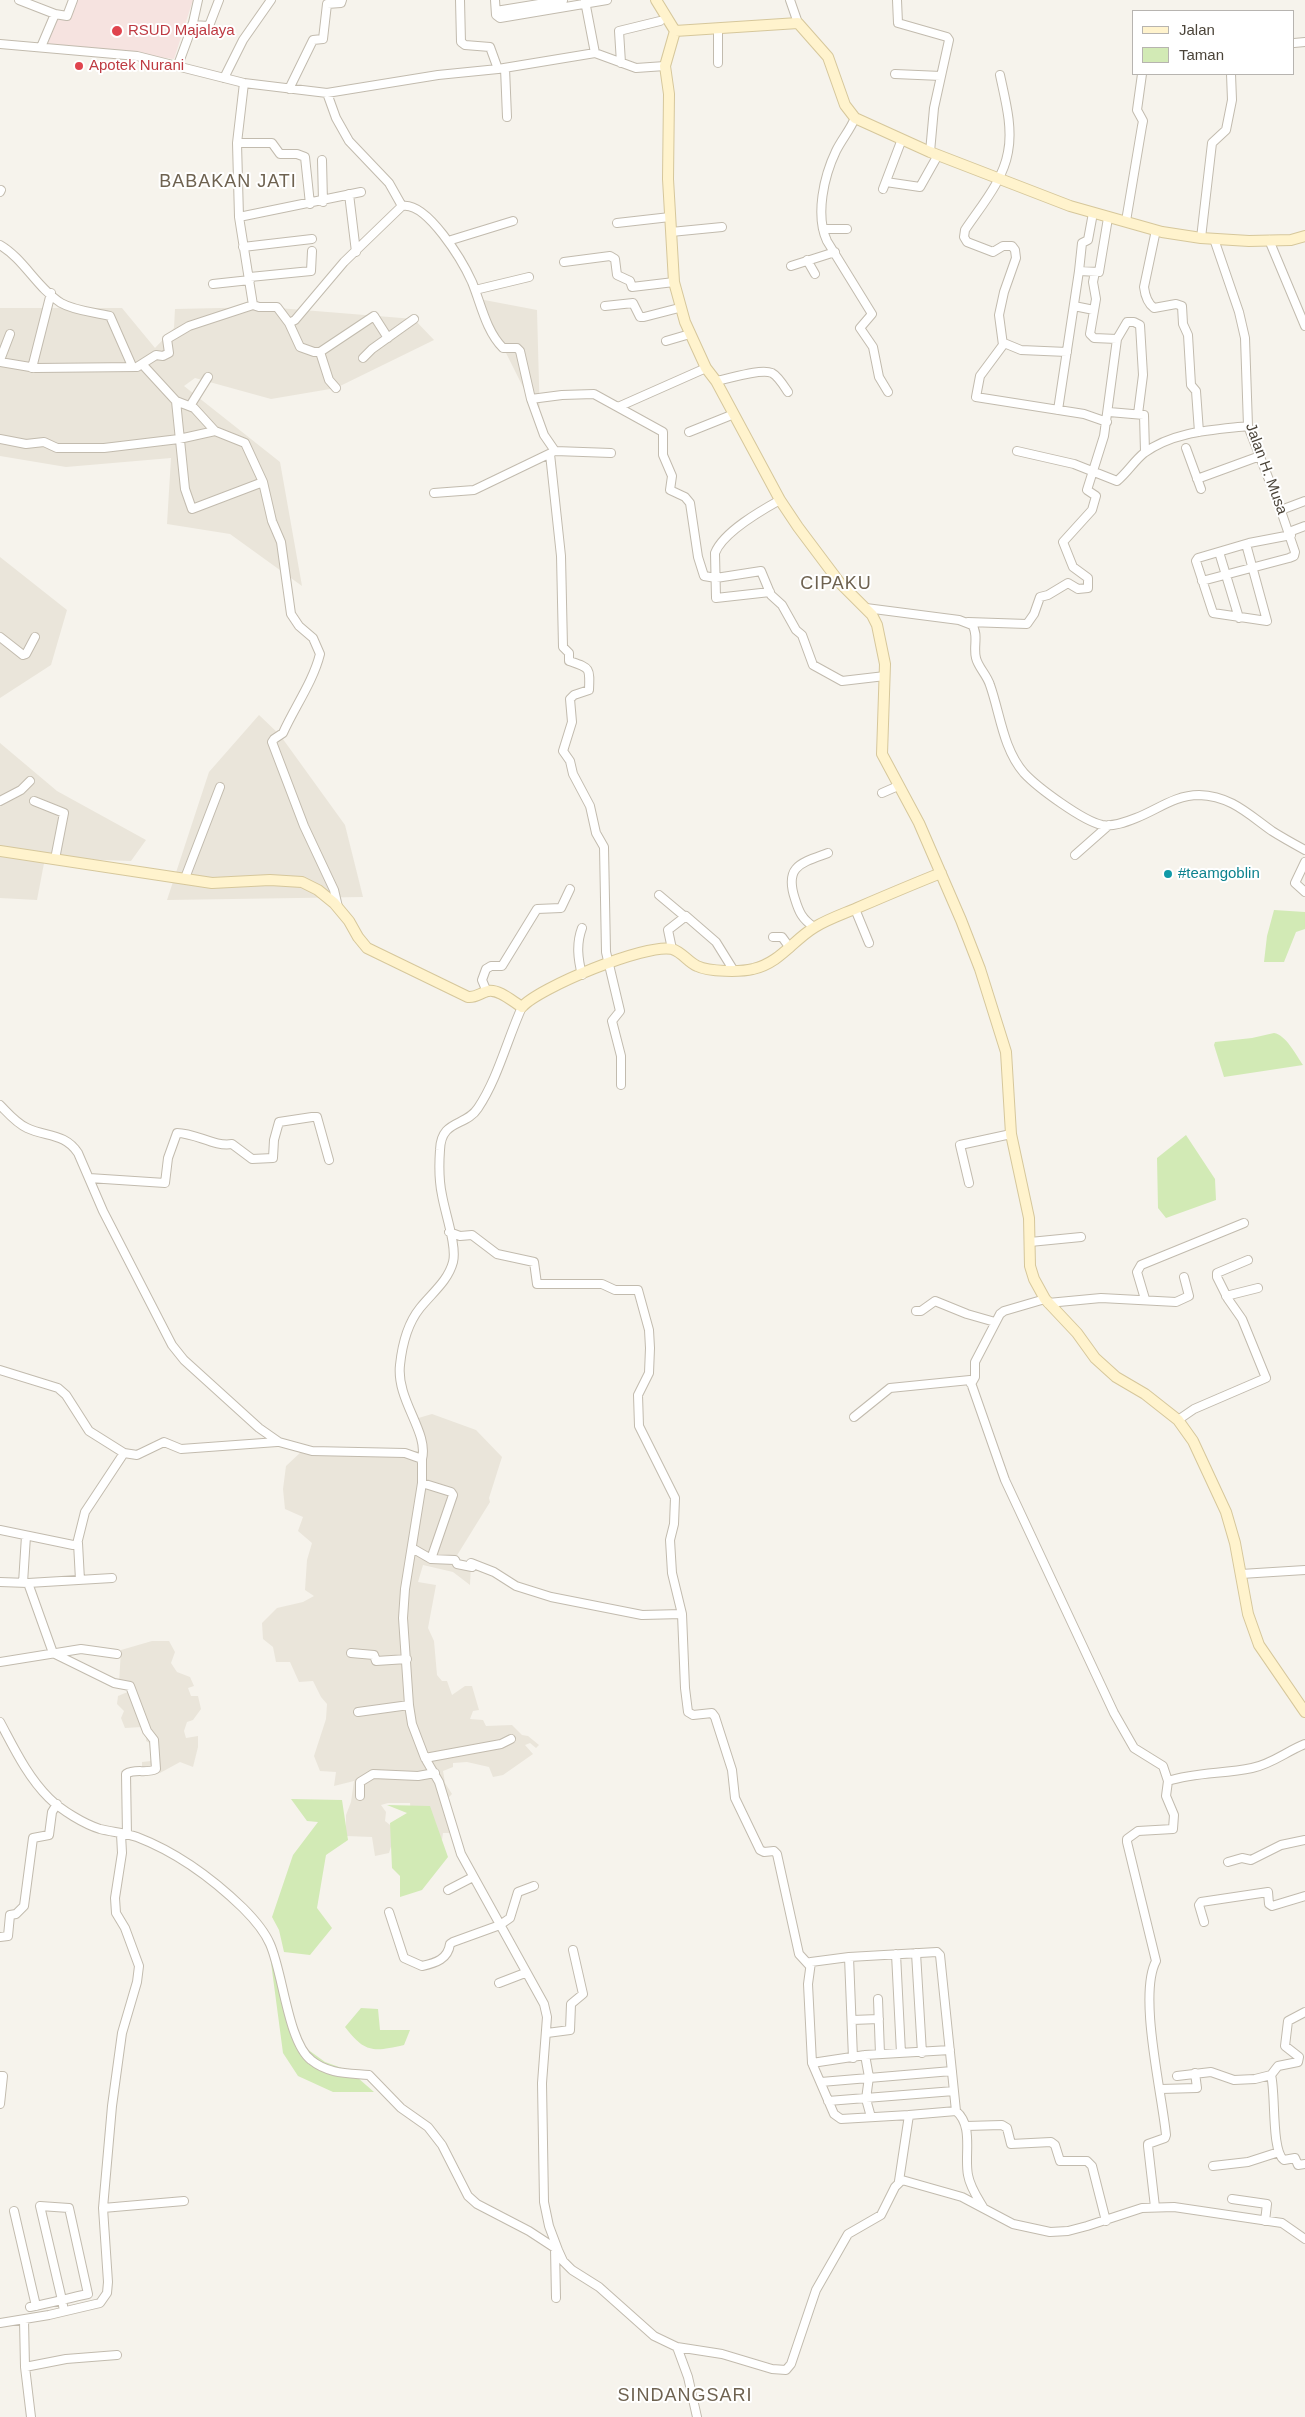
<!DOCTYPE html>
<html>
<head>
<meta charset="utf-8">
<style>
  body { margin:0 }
  #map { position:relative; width:1305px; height:2417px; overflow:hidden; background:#f6f3ec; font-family:Helvetica,sans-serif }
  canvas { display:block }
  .legend { position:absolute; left:1132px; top:10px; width:162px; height:65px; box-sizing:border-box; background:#fff; border:1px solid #b7b4b0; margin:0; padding:6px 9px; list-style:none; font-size:15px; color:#4b4439 }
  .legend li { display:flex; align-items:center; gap:10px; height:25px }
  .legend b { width:25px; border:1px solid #b7b4b0 }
</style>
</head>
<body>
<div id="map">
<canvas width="1305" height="2417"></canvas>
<ul class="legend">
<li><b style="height:6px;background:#fff3cd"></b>Jalan</li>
<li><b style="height:14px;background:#d2eab5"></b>Taman</li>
</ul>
</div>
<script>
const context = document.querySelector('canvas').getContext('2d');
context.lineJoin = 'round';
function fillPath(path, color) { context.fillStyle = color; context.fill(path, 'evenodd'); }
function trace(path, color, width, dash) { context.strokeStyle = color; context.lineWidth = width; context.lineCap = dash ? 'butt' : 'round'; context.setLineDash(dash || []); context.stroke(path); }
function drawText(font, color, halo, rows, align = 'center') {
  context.font = font + ' Helvetica,sans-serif'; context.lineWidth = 4; context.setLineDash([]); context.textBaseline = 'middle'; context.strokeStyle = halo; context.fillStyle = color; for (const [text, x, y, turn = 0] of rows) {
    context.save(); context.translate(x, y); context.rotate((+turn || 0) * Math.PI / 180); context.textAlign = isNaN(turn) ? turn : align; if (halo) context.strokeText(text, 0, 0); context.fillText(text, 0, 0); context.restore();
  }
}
fillPath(new Path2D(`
  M 479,299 L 537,310 L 540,421 Z
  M 266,307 L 414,319 L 434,340 L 336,388 L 271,399 L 195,378 L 184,386 L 280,462 L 302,586 L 230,534 L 167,524 L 171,458 L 66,467 L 0,456 L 0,308 L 122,308 L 155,348 L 174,328 L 175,309 Z
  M 0,557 L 67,610 L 51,665 L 0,698 Z
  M 259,715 L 280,735 L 345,825 L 363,897 L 167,900 L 209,772 Z
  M 0,743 L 57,791 L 146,840 L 131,861 L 45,858 L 37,900 L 0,898 Z
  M 432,1414 L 476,1430 L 502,1457 L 489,1498 L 490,1502 L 456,1557 L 455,1560 L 471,1563 L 470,1585 L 453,1572 L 423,1565 L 418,1582 L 436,1585 L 428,1628 L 434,1641 L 437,1675 L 442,1681 L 447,1681 L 452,1695 L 465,1686 L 472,1686 L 479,1710 L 473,1711 L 470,1719 L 483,1720 L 486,1726 L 512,1725 L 522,1735 L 528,1736 L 539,1745 L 536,1748 L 530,1743 L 525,1745 L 533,1754 L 503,1775 L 493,1777 L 489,1767 L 467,1762 L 453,1763 L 453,1767 L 443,1771 L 445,1783 L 452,1794 L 447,1799 L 451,1810 L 449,1833 L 443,1833 L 442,1840 L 411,1813 L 410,1803 L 388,1803 L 381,1805 L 386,1812 L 385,1821 L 394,1828 L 394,1837 L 389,1853 L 375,1856 L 372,1837 L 346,1836 L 346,1815 L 351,1802 L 354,1781 L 334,1786 L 336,1772 L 320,1771 L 314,1756 L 326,1719 L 327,1704 L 321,1697 L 313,1681 L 299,1682 L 290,1662 L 276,1662 L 273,1647 L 263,1639 L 262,1623 L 277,1608 L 303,1602 L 314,1596 L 305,1590 L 307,1560 L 312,1543 L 298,1531 L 303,1517 L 285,1509 L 283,1489 L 286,1466 L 302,1451 L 419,1451 L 423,1449 L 415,1419 Z
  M 152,1641 L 169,1641 L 175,1652 L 171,1663 L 177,1672 L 190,1677 L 194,1686 L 188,1688 L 191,1696 L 198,1696 L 201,1709 L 193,1720 L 187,1722 L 184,1731 L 186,1738 L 198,1736 L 198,1747 L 193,1767 L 180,1762 L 160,1773 L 142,1768 L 142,1762 L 151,1761 L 155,1754 L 155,1746 L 146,1741 L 147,1730 L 142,1727 L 125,1728 L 121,1718 L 124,1711 L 117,1704 L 118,1696 L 130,1691 L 119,1683 L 121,1650 Z`), '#eae5da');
fillPath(new Path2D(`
  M 73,0 L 193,0 L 174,59 L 44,43 L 55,18 L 65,19 Z`), '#f6e3e0');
fillPath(new Path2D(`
  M 1274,910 L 1305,912 L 1305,929 L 1296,932 L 1284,962 L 1264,962 L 1267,936 Z
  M 1274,1033 C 1286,1035 1296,1055 1303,1065 L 1224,1077 L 1214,1045 L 1215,1042 L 1252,1038 Z
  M 1186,1135 L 1215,1179 L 1216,1200 L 1166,1218 L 1158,1208 L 1157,1158 Z
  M 291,1799 L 342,1800 L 348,1840 L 326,1855 L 317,1908 L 332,1928 L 310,1955 L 284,1952 L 279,1930 L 272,1917 L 293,1855 L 318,1822 L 307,1821 Z
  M 387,1805 L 430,1806 L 448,1857 L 422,1890 L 400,1897 L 400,1876 L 392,1868 L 390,1823 L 407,1813 Z
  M 270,1955 L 303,2046 L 325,2062 L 350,2071 L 374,2092 L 333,2092 L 298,2076 L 283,2053 Z
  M 361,2008 L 378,2009 L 380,2030 L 410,2030 L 404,2045 C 373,2052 365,2053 345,2027 Z`), '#d2eab5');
const street = new Path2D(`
  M 19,0 L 55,14
  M 460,0 L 461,42 L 465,45 L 490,47 L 498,69
  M 495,0 L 496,15 L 500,18 L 607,0
  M 790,0 L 798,23
  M 897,0 L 898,23 L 947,37 L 949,40 L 934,108 L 930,152
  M 585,1 L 595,53
  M 496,11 L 563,0
  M 192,25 L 209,26 L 219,0
  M 718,28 L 718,63
  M 1294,43 L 1305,42
  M 0,44 L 137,56 L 244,83 L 327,93 L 438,75 L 498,69 L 595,53 L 636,68 L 665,66
  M 41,47 L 55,14 L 67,16 L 73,0
  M 621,63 L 619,31 L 660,21
  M 178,65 L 192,27 L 198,0
  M 505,68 L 507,117
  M 895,74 L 941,76
  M 1000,75 C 1005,99 1013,127 1008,152 C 1003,181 981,206 965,230 L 964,237 L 967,242 L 993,252 L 1003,246 L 1012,246 L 1015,250 L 1016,258 L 1004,292 L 999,315 L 1003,345 L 980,376 L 976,397 L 1084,414 L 1107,422
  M 224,78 L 243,40 L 271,0
  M 244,83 L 237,143 L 239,217 L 361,192
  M 289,89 L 313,40 L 323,39 L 327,4 L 341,3 L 342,0
  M 327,93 L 336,118 L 349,141 L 389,183 L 402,206
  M 855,118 C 850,130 842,139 836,151 C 824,176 815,215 827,241 L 872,314 L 860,328 L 873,347 L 879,377 L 888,392
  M 237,143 L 272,143 L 280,154 L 297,154 L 305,157 L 310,204
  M 322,160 L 323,202
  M 886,182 L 920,187 L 938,155
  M 883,189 L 902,139
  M 0,192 L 1,190
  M 349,194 L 356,252
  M 239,217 L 253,305
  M 1126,221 L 1142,126 L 1143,121 L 1137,110 L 1142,74
  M 617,223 L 670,217
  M 823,229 L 847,229
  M 1156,230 L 1144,287 C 1145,295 1147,303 1154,308 L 1176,304 L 1182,306 L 1183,324 L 1188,335 L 1191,385 L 1196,391 L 1199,432
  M 671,232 L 722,227
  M 1201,238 L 1212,143 L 1226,130 L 1232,100 L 1231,74
  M 1269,240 L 1305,326
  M 448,241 L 513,221
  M 0,245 C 24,259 37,288 61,303 C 75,311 94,312 110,316 L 132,366
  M 243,247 L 312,239
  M 807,260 L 815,274
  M 564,262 L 610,256 L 615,259 L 617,275 L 630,281 L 632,287 L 674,282
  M 791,266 L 835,252
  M 1079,271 L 1082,243 L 1088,240 L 1093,213
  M 250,277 L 311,271 L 312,251
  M 213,284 L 250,280
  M 475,290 L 529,277
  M 605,306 L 633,303 L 640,317 L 644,317 L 679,308
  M 1074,306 L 1094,310
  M 289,323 L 295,320 L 344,262 L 402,206 C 427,201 463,262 472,282 C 481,304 486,331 503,348 L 517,348 L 520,351 L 531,399 L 562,395 L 594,394 L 663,432 L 663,455 L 672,476 L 670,490 L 685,497 L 690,503 L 698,557 L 704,576 L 716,578 L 761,571 L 771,595 L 782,605 L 796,630 L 802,635 L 813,665 L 842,681 L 885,676
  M 1117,339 L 1127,322 L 1134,322 L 1140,325 L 1143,375 L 1138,414
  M 666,341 L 690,334
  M 1004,343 L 1021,350 L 1067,352
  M 320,352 L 329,380 L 336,388
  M 363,358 L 372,349 L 414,319
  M 0,360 L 10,334
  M 0,362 L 36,368 L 137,367 L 156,355 L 163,356 L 169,353 L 167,339 L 189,326 L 253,305 L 259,307 L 277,307 L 289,323 L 300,347 L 314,352 L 320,352 L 374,316 L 388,338
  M 142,364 L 176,401 L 194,408 L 215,431 L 245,443 L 263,482 L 272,521 L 281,542 L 291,614 L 299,626 L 313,638 L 320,654 C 313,682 294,708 283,733 L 274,739 L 272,742 L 304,826 L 334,890 L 338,907
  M 32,368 L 51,293
  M 716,381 C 729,379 760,368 772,373 C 778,376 784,386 788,392
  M 176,401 L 185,489 L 192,509 L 263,482
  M 190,406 L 208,377
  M 618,407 L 706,368
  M 1058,410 L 1079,271 L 1099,272 L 1108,218
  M 1109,412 L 1144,415 L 1145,452
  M 689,432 L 734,414
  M 0,439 L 26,444 L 44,442 L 57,448 L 104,448 L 179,439 L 215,431
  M 1186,448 L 1201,489
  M 555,451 L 611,453
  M 1017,451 L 1074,464 L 1117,481 C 1127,473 1134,461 1144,453 C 1174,431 1213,430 1248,426
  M 550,454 L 561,556 L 563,647 L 569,653 L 569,661 C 590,668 590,667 589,690 L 574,695 L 570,699 L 572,722 L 563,751 L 570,761 L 573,774 L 590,806 L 596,833 L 604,847 L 606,952 L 620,1011 L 612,1021 L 621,1056 L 621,1085
  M 1197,479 L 1260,456
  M 434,493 L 474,490 L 555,451 L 544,435 L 531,399
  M 1281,510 L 1305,501
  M 1289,532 L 1305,526
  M 1246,544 L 1267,621 L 1213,613 L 1196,561 L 1198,558 L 1249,543 L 1291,535
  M 1219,552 L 1239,618
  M 1202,581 L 1289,558 L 1294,556 L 1295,552 L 1280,508 L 1248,426 L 1245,338 L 1239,312 L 1214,239
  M 770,592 L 716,598 L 715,553 C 723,532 762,510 780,500
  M 866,608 L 959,620 L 972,625 C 979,634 973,647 976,658 C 978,667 987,675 990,685 C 1000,713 1003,749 1024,773 C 1038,788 1083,821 1102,825 C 1113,827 1126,822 1136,818 C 1157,810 1175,795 1199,795 C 1231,796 1248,814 1272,831 C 1283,838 1294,844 1305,850
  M 968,622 L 1027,624 L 1034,614 L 1040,597 L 1048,595 L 1068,583 L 1078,589 L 1088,588 L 1088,578 L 1073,567 L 1063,542 L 1092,510 L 1096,496 L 1087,490 L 1104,436 L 1117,339 L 1094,338 L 1090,334 L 1096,299 L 1093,282 L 1095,272
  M 0,637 L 23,655 L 26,654 L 35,637
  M 882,793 L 898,786
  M 0,801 L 21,790 L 30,781
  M 34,801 L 64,813 L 55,859
  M 1075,855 L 1109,825
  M 1305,862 L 1295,883 L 1305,892
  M 185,878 L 220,787
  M 659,895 L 684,916
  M 855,909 L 869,943
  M 814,927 C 802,919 799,912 795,899 C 784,866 801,863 828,853
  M 773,937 L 782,937 L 790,948
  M 672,949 L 668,930 L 686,916 L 716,942 L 734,971
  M 582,975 C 578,959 576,944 582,928
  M 487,992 L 482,980 L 486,969 L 491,966 L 502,966 L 537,909 L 561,908 L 570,889
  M 0,1105 C 8,1113 16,1123 27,1128 C 46,1137 65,1133 78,1153 L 103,1211 L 172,1345 L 184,1360 L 259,1428 L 279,1442 L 312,1451 L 405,1453 L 422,1459 L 422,1483 L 405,1589 L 403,1618 L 409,1705 L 412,1724 L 425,1758 L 439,1782 L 461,1854 L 544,2004 L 547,2017 L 542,2083 L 544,2202 L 549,2226 L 558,2250 L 563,2261 L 572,2270 L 599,2287 L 654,2336 L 677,2347 L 688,2377 L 697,2417
  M 89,1178 L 165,1183 L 168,1158 L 177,1133 C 196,1133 214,1147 232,1144 L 252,1159 L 273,1158 L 274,1140 L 279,1122 L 312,1117 L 317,1117 L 329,1160
  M 969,1183 L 960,1145 L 1011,1134
  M 449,1232 L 460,1236 L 472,1235 L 497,1254 L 534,1262 L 537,1284 L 602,1284 L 615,1290 L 638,1290 L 649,1330 L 650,1348 L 649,1373 L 638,1395 L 639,1426 L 675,1498 L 674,1524 L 670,1540 L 672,1573 L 682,1614 L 685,1688 L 688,1712 L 693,1715 L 712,1713 L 715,1717 L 732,1770 L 735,1798 L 760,1850 L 764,1852 L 774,1851 L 777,1854 L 799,1954 L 810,1966
  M 1030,1242 L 1081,1237
  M 1226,1296 L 1258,1288
  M 1145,1299 L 1137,1272 L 1141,1265 L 1244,1223
  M 1048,1303 L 1101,1298 L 1176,1302 L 1189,1296 L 1184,1277
  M 916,1311 L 921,1311 L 935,1301 L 967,1314 L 995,1322
  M 0,1370 L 58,1388 L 66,1395 L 89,1431 L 124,1453 L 137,1455 L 164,1442 L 181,1449 L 277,1442
  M 971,1384 L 975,1377 L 975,1362 L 1000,1314 L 1004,1311 L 1045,1299
  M 854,1417 L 890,1388 L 970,1380 L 1005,1480 L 1114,1713 L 1134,1748 L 1163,1766 L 1168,1781 L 1166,1796 L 1174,1815 L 1173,1829 L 1138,1831 L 1127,1839 L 1127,1842 L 1156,1961 C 1138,1995 1162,2093 1166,2135 L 1165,2138 L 1148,2144 L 1148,2146 L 1155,2207
  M 1178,1420 L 1194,1409 L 1266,1378 L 1242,1319 L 1228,1299 L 1217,1277 L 1217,1273 L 1248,1260
  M 422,1459 C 429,1432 396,1400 400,1365 C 402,1346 408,1323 420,1308 C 432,1293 448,1281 453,1262 C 457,1246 445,1213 442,1195 C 439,1181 439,1164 440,1150 C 441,1119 466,1127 478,1108 C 498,1078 507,1040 522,1007
  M 422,1483 L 451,1492 L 453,1495 L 431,1559
  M 0,1530 L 73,1545 L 77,1544 L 85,1512 L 124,1453
  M 78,1543 L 80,1580
  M 412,1548 L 431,1559 L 455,1560 L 457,1564 L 472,1567 L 471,1563 L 494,1572 L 516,1586 L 551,1597 L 642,1615 L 682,1614
  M 1241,1574 L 1305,1570
  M 0,1582 L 28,1583 L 112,1578
  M 23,1583 L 26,1536
  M 28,1583 L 53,1653 L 114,1683 L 130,1686 L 147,1731 L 154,1740 L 156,1769 C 147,1774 135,1768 126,1774 L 127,1835
  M 351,1653 L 374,1655 L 376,1661 L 407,1659
  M 0,1662 L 81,1649 L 117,1654
  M 358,1712 L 409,1705
  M 0,1722 C 14,1748 27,1776 49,1798 C 61,1810 84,1824 100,1829 C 112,1832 126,1833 137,1837 C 176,1852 213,1879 243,1908 C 254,1919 264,1930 270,1944 C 283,1973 288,2042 311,2060 C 328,2074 348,2073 369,2075 L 401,2108 L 428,2127 L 442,2145 L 468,2196 L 477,2204 L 529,2231 L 558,2250
  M 425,1758 L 501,1744 L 511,1739
  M 1168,1781 C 1195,1772 1224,1774 1252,1768 C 1272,1764 1287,1751 1305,1744
  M 360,1796 L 360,1782 L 373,1774 L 418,1776 L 435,1773
  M 1228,1862 L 1242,1858 L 1251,1860 L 1281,1845 L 1305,1840
  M 448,1890 L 473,1877
  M 389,1912 L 404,1958 L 422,1966 C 436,1963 448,1959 450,1944 L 453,1942 L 500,1925 L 510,1918 L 518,1892 L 534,1886
  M 1204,1922 L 1199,1905 L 1201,1902 L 1268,1892 L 1269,1904 L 1272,1906 L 1305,1896
  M 0,1937 L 8,1936 L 10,1915 L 16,1914 L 24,1906 L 33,1838 L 49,1835 L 52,1812 L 57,1804
  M 916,1953 L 922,2053
  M 896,1954 L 901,2053
  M 849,1957 L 853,2058
  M 499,1983 L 525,1973
  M 878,1999 L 880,2054
  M 852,2020 L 879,2019
  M 547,2033 L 570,2030 L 571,2004 L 583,1994 L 573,1950
  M 865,2055 L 869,2077 L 866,2099 L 871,2117
  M 812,2063 L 865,2055 L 950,2050
  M 1271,2075 C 1276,2093 1271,2151 1284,2160 L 1295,2158 L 1298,2165 L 1305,2164
  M 0,2076 L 3,2076 L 0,2104
  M 1177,2076 L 1211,2072 L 1234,2080 L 1255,2079 L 1271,2075 L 1278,2066 L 1298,2062 L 1299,2057 L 1285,2046 L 1288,2021 L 1305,2012
  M 821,2082 L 952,2071
  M 1161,2089 L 1197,2088 L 1195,2073
  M 828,2101 L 954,2091
  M 909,2115 L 841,2119 L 834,2114 L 812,2063 L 808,1984 L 811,1962 L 849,1957 L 937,1952 L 940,1955 L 956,2111
  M 966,2126 L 1002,2125 L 1007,2128 L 1011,2144 L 1051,2142 L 1055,2145 L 1060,2161 L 1087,2161 L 1092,2166 L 1106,2221
  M 1213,2166 L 1248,2162 L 1279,2152
  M 899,2181 L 909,2115 L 956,2111 C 974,2126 964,2155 968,2175 C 970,2187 977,2197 983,2207
  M 1232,2199 L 1267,2204 L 1265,2221
  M 103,2208 L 184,2201
  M 14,2211 L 36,2306
  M 555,2248 L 556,2298
  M 30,2307 C 50,2303 69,2298 88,2294 L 69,2208 L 40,2206 L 62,2300 L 64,2311
  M 24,2320 L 25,2367
  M 0,2323 L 49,2315 L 100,2303 L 107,2293 L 108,2282 L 103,2208 L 112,2106 L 122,2033 L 137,1982 L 139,1966 L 125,1928 L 116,1913 L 115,1898 L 122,1853 L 121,1834
  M 677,2347 L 722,2354 L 772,2369 L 786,2370 L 791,2364 L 816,2290 L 848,2234 L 881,2215 L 895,2187 L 902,2180 L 962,2197 L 1013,2224 L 1050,2232 L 1068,2231 L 1087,2226 L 1142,2208 L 1174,2207 L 1282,2223 L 1305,2239
  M 31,2417 L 25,2367 L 66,2359 L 117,2355`);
const secondary = new Path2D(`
  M 656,0 L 675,31 L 665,66 L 669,94 L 668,179 L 674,282 L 685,322 L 706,368 L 716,381 L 780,500 L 798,527 L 840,583 L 872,615 L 877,625 L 885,664 L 882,754 L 919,823 L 961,920 L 980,969 L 1006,1052 L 1011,1134 L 1029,1218 L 1030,1266 L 1034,1279 L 1045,1299 L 1077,1333 L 1095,1358 L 1116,1377 L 1145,1394 L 1178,1420 L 1193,1441 L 1226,1512 L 1235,1543 L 1248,1614 L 1259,1645 L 1305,1712
  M 675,31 L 798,23 L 828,57 L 845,105 L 855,118 L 930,152 L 1070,206 L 1162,232 L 1201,238 L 1249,241 L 1291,240 L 1305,236
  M 0,851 L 212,883 L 270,880 L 302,882 L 318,890 L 334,903 L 349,921 L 358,937 L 367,948 L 468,997 C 476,998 480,993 488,991 C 499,989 512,1001 522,1007 C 538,988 646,943 672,949 C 682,952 688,962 697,966 C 709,972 741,972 753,969 C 780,963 793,940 815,927 C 828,919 843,914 857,908 C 885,896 913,884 941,873`);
trace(street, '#c2bbae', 10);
trace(secondary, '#d6c79b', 12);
trace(street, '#fff', 8);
trace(secondary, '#fff3cd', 10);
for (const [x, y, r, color] of [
  [117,31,6,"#e0444e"],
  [79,66,5,"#e0444e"],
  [1168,874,5,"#0f9aa8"]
]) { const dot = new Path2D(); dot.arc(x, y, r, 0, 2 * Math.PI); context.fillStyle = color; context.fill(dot); trace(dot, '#fff', 2); }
drawText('15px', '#be3a42', '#fff', [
  ["RSUD Majalaya",128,31],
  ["Apotek Nurani",89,66]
], 'left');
drawText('15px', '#4b4439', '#fff', [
  ["Jalan H. Musa",1266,469,70]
]);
drawText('15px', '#0d838f', '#fff', [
  ["#teamgoblin",1178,874]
], 'left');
context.letterSpacing = '1px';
drawText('18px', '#6e6250', '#fff', [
  ["BABAKAN JATI",228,182],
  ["CIPAKU",836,584],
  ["SINDANGSARI",685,2396]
]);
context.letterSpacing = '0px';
</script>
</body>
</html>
